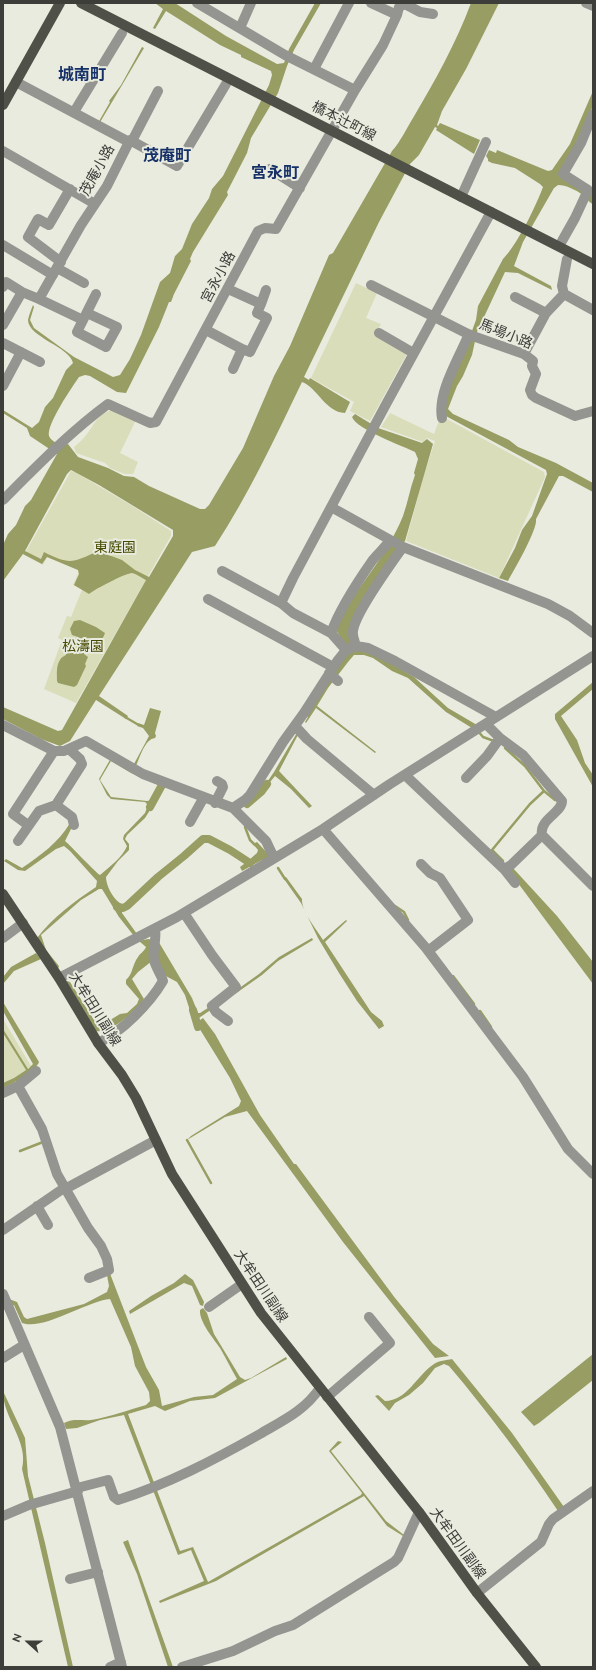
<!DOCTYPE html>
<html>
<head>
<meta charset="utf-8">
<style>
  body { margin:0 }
  #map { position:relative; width:596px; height:1670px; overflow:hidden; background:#e9ebdf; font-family:Ubuntu,sans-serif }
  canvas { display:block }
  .frame { position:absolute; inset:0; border:4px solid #3d3d39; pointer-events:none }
  .north { position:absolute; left:8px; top:1622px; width:40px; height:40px; -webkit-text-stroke:3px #e9ebdf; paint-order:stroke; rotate:291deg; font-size:11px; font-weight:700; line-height:16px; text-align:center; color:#3d3d39 }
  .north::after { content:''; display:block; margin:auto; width:14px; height:18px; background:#3d3d39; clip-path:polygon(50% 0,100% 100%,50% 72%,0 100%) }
</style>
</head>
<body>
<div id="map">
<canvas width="596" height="1670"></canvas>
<div class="frame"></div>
<div class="north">N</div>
</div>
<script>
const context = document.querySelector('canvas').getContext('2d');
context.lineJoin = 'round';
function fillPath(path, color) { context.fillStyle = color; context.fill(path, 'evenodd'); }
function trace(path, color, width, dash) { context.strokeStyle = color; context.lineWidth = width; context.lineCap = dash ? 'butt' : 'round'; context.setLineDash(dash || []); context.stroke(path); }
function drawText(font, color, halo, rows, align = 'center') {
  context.font = font + ' Ubuntu,"Noto Sans JP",sans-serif'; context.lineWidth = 4; context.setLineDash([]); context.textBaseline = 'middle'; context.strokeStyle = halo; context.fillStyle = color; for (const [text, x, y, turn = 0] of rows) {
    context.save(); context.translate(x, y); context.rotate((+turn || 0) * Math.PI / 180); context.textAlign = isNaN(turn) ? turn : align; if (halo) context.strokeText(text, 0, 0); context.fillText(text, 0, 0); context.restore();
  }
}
fillPath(new Path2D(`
  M 356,283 L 377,293 L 366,318 L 381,324 L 376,333 L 408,352 L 370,421 L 350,411 L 354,402 L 311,378 Z
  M 111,410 L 136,420 L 120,453 L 138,462 L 133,474 L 125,474 L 110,468 L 105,463 L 76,453 L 74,447 C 78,443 83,440 86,435 C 95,425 95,416 111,410 Z
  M 390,413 L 434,434 L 440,418 L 445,418 L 544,472 L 545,477 L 499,578 L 406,541 L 423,478 L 435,441 L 427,438 L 423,442 L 381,427 Z
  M 71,471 L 75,472 L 134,507 L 171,531 L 171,536 L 76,703 L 44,689 L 62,640 L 58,638 L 67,616 L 71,617 L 82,590 L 73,585 L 78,574 L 78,570 L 47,557 L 43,565 L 24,555 Z
  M 3,1019 L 31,1066 L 13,1079 L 3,1083 Z`), '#daddb9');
fillPath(new Path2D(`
  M 155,3 L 175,3 L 226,36 L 277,64 L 284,63 L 289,49 L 315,3 L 321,3 L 294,50 L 287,66 L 278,93 L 251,138 L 247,153 L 227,192 L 228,195 L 193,252 L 190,259 L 191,261 L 174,294 L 171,302 L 169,302 L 159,327 L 126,393 L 117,392 L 90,376 L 85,375 L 79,377 C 72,387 46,425 49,436 C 51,441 57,443 61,446 L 68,444 L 78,457 L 108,468 L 124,476 L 134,477 L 149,486 L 200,509 L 205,509 L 209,505 L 243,448 L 274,376 L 290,346 L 329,255 L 333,253 L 392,151 C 401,141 406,129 413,118 C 435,81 456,43 471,3 L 499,3 L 466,69 L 442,111 L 437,125 L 438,126 L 440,123 L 480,140 L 474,154 L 436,130 L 437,128 L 435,127 L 419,155 L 410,164 L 379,222 L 304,377 L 309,380 L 310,378 L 350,402 L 345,413 C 325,412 318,388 302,382 C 275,438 249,494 215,546 L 192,552 L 99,696 L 128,716 L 126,719 L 96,700 L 70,741 L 60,746 L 41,739 L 3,719 L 3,707 L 58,731 L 62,730 L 146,580 C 142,578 137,574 132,573 C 126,573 95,589 89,594 L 74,585 L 79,574 L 78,570 L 47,557 L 42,564 L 23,554 L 3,581 L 3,545 L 8,534 L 16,525 L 25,506 L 31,500 L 57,454 L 30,436 L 27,428 L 3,413 L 3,410 L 32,428 L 39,422 L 45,407 L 53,398 L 66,370 L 73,363 C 70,347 28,337 28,320 C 29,315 31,310 33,305 L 34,307 L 30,320 L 34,328 L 74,357 L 113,377 L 120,375 L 130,359 L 141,335 L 160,282 L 170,273 L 175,256 L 182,249 L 192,224 L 209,198 L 212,189 L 223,176 L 269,85 L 272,75 L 271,71 L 241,57 L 241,55 L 220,45 L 166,11 L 155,29 L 153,28 L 163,9 ZM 71,470 L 99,485 L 173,530 L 173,536 L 149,577 L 135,570 L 122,560 L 98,551 C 72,563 70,565 44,552 L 41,559 L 25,551 L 67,474 Z
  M 142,47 L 144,48 L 99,124 L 98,123 L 110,102 L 109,101 L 121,85 Z
  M 593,91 L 593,106 L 574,147 L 562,167 L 588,194 L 593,193 L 593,204 C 588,202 587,198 583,195 C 576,190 566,185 558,185 L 554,188 L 523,242 L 514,266 L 551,286 L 552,290 L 518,273 L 505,272 L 477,332 L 472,355 L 463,376 L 457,386 L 448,409 L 453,414 L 509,440 L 518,447 L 556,463 L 593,483 L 593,492 L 563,476 L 559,476 L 536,519 C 538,529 514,570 508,581 L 499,578 L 515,548 L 522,530 L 532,516 L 547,474 L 546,470 L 444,415 L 447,389 L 469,339 L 476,320 L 478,306 L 503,259 C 517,245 536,206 543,187 L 540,184 L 515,168 L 492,163 L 488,161 L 488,159 L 486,156 L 489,150 L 496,153 L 497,150 L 548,171 L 552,170 L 570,144 Z
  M 355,414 L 378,428 L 422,443 L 427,439 L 433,444 L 405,541 L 362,607 L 353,643 L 348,648 L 335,629 C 349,598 371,575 388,546 C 393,537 399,526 403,516 C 408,502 410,488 415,475 L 414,473 L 418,459 L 415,452 C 403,446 356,429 352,417 Z
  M 80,620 L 96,627 L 105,633 C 101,644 96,648 85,651 L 84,654 L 88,657 L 85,664 L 86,666 L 77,685 L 74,687 L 58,683 L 57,681 C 57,674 56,666 60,660 C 62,656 65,657 67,653 L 64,647 L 68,643 L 78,639 L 78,637 L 72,635 L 70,629 L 74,621 Z
  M 359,649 L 382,658 L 414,677 L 448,708 L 477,725 L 472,728 L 446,712 L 408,678 L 392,671 L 373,658 L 364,655 L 354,655 L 348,662 L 328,688 L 317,706 L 376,752 L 375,753 L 316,708 L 306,723 L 305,722 L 308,717 L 306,715 L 348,653 Z
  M 593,682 L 593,689 L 561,716 L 577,740 L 585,763 L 593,775 L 593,787 L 555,719 L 555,714 Z
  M 150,708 L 161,711 L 155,733 L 156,736 L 155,738 C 145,739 140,757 136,766 L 134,764 L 149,736 L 143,728 L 137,726 L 138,723 L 144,725 Z
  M 298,731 L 299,733 L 279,771 L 312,806 L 309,808 L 291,789 L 275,776 L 262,792 L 261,791 L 274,772 Z
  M 111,758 L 162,785 L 160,786 L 131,773 L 111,761 L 101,778 L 100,780 L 111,797 L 147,801 L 157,799 L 145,818 L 127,835 L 125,839 L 129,844 L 129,850 L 118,861 L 106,877 C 106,887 116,905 126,905 L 128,907 L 122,912 L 122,913 L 137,934 L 134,936 L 119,917 L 102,889 L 99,889 L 81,900 L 41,935 L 46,950 L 59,966 L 58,969 L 37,938 C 52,918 75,901 96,887 L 97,881 L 70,851 L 64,846 L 56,849 L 25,871 L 18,870 L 4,861 L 6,859 L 22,868 C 41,855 58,843 70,823 L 69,820 L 50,805 L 60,790 L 55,802 L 71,819 L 73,825 L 65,841 C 70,845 97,874 100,875 C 109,867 123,857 127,846 L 123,839 L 124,835 L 145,813 L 148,805 L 145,802 L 111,799 L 107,795 L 99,779 Z
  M 257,842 L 271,857 L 266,860 L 262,860 L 242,871 L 240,867 L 244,864 L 244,862 L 241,859 L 243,857 L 249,860 L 257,853 L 258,850 L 253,844 Z
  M 512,867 L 557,916 L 593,962 L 593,984 L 509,871 Z
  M 285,877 L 286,877 L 302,899 C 301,911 317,930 323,940 L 346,920 L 347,921 L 325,942 L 371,1012 L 382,1021 L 384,1026 L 379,1029 L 357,1001 L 339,973 L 318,938 L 301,903 L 284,879 Z
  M 312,938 L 313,940 L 278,961 L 262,975 L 235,994 L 238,989 L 259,974 L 279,957 Z
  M 148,939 L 153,940 L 152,961 L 138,972 L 132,979 L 144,999 C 135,1011 112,1034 95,1031 L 66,982 L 67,981 L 70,982 L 96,1023 L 102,1025 L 120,1014 L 127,1013 L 137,1004 L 139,999 L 126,984 L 126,980 C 133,974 132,965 138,957 C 140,953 144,952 146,947 L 139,941 Z
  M 157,939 L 192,998 L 198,1013 L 200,1013 L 211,1006 L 212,1009 L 196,1020 L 193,1020 L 185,995 L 177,982 L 164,975 L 158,963 Z
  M 36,953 L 41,959 L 14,971 L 3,984 L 3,977 L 11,967 Z
  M 3,1002 L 39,1062 C 35,1072 12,1084 3,1088 L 3,1083 L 14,1078 L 26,1070 L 3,1033 L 3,1029 L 28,1069 L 33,1064 L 3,1011 Z
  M 203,1018 L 215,1034 L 260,1115 L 294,1164 L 296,1164 L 395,1298 L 433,1344 L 449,1356 L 435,1358 L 343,1242 L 247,1111 L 225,1117 L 187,1140 L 191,1136 L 239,1106 L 241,1101 L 230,1078 L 196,1023 Z
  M 109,1271 L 146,1367 L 159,1390 L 162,1406 L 194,1397 L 213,1395 L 237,1379 C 231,1369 226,1358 220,1348 C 214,1339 199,1322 200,1310 L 203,1308 L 207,1313 L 214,1334 L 240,1377 L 245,1380 L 251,1378 L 286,1357 L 287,1359 L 215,1398 L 190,1401 L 165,1411 L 155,1406 L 128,1414 L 180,1551 L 193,1547 L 208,1582 L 361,1495 L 362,1493 L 329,1451 L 338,1441 L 342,1442 L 331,1451 L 386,1521 L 404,1535 L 403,1536 L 387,1526 L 364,1496 L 216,1581 L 160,1603 L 159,1601 L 204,1581 L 191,1550 L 178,1555 L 124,1415 L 100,1420 L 77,1428 L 66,1429 L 64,1423 C 74,1418 81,1421 91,1420 C 110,1417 128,1410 146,1405 L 150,1401 L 149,1392 L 135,1366 L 131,1347 L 110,1299 C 87,1301 43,1331 22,1323 L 14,1305 L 3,1310 L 3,1303 L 9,1299 L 17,1302 L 24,1317 L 27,1319 L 84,1304 L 107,1292 L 109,1286 L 107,1275 Z
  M 185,1274 L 193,1280 L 204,1302 L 203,1306 L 200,1305 L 192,1286 L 184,1283 L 130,1314 L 129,1311 L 151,1296 L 174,1283 Z
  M 593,1354 L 593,1380 L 539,1423 L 534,1426 L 521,1412 Z
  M 452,1359 L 512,1433 L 564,1507 L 558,1511 C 524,1460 488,1412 449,1366 L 444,1364 L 435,1368 L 423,1383 L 409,1395 L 395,1403 L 389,1411 L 375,1396 L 378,1395 L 385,1401 C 407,1401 417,1375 434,1364 C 438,1361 447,1360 452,1359 Z
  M 3,1391 L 25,1438 L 28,1476 L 45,1543 L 73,1667 L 68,1667 L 62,1641 L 22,1469 C 29,1441 3,1419 3,1391 Z
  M 128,1540 L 173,1667 L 168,1667 L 137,1574 L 123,1542 Z`), '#989d63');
trace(new Path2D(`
  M 125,717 L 137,724
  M 478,731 L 483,737 L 494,741
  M 505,748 L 525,766 L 544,791 L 555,800
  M 245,827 L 250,840 L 255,845
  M 503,861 L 492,850 L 530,804 L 544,791
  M 278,868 L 285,879
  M 395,906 L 404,912 L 408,920
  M 453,976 L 474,1004
  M 480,1011 L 491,1027
  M 187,1140 L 211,1183
  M 20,1151 L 43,1142`), '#989d63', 2.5);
trace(new Path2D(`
  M 247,804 L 261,792 L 267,784
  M 150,807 L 162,785
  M 117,907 L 123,908 L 127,906 L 158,877 L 184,856 L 203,839 L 209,839 L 230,850 L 250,863
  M 193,1010 L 198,1027`), '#989d63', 8);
trace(new Path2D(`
  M 197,3 L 285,55 L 355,90
  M 586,3 L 593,6
  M 397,15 L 399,7 L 405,4 L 420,12 L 433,14
  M 240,28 L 251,3
  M 314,69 L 349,3
  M 16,82 L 129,142
  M 74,112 L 122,33
  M 132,141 L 158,91
  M 3,151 L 95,204
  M 270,169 L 300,188
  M 461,197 L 486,142
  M 562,241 L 575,218 L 588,190 L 563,174 L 581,143 L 593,114
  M 3,245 L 53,275
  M 567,259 L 562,286 L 564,294 L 593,310
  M 61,262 L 28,237 L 38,219 L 49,225 L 70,189
  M 57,268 L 84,283
  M 371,285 L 470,335 L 524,354 L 533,361 L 532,366 L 536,374 L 530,390 L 532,395 L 536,398 L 575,416 L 593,411
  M 3,287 L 6,282 L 22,292
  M 515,297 L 546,313
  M 39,299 L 83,320 L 96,294
  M 261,304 L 266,290
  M 83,320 L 77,332 L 106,347 L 117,327 L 87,313
  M 3,325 L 22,292 L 39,299 L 81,225 L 107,186 L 130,140 L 177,166 L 226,84
  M 206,330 L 242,349 L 250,352 L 267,318 L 257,313 L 261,304 L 228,289
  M 379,333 L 410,351
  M 3,343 L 40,362
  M 524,354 L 546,313 L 564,294
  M 233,369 L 242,349
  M 3,386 L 21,352
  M 442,418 C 437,393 459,358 469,334
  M 3,500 C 37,466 70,432 108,404 L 150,423 L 156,422 L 258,231 L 265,228 L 276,229 L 355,90 L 383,45 L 397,15 L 371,3
  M 331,507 L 403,547 L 548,604 L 570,616 L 593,633
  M 222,571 L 281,603 L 293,613 L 331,633 L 346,650
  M 208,599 L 333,667
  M 281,603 L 293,578 L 384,408 L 491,212
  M 331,633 C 339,610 358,581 372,561 C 378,553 385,548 390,540
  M 356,646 C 355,642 352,636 353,631 C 355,613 391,564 403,547
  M 329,673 L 338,681
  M 486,724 L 500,738 L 523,755 L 562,801 C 562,813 539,819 542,835 L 511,865 L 504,869
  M 3,725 L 54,751 L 64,751 L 86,741 L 143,774 L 233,808 L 266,841 L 274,858
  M 295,726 L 307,739 L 374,795
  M 405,775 L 504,869 L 515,883
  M 466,778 L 487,756 L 500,738
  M 215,803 L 223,787 L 222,784 L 217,781
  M 56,805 L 72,817 L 74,825
  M 233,808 L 245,800 L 250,795 L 283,742 L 304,713 L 338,660 L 346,650 L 356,646 L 368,648 L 395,661 L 496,717
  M 190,822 L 204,797
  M 28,825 L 13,814 L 54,751
  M 323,829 L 426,948 L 523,1077 L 568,1149 L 593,1174
  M 542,835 L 593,886
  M 18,841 L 39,811 L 56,805 L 82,764 L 80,759 L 69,749
  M 421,864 L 430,873 L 440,878 L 468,920 L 428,951
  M 184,913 L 212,955 L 236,987 L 212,1006 L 216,1012 L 228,1021
  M 3,938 L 23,923
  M 59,978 L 177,917 L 323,829 L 390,784 L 593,656
  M 98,1043 C 122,1032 150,1003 163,981 C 161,974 156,968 154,960 C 152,950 157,939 155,929
  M 18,1086 L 42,1129 L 57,1174 L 88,1228 L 101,1246 L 107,1259 L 109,1270 L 89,1278
  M 3,1093 L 18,1086 L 36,1071
  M 65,1189 L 156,1140
  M 37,1206 L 48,1225
  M 3,1230 L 64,1188
  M 3,1294 L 60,1427 L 122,1667
  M 209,1307 L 242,1284
  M 3,1358 L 24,1345
  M 327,1397 L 390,1343 L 369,1317
  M 77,1488 L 108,1480 L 114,1497 L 118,1500 C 168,1484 214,1460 260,1434 C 284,1420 304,1411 320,1388
  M 3,1516 L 29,1505 L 78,1491
  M 70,1579 L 98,1572
  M 477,1593 L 541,1542 L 549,1524 L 553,1519 L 593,1491
  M 110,1667 L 121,1662
  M 182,1667 L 233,1651 L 275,1631 L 293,1625 L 394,1562 L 398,1558 L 419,1512`), '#949490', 10);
trace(new Path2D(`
  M 81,3 L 593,264
  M 3,105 L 60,3
  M 3,894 L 59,978 L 98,1043 L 122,1075 L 136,1098 L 172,1174 L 261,1313 L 419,1512 L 477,1593 L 536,1667`), '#4f5048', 10);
drawText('14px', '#3d3d39', '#e9ebdf', [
  ["橋本辻町線",344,121,27],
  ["茂庵小路",97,170,-61],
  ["宮永小路",218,277,-62],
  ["馬場小路",506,334,22],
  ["大牟田川副線",95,1009,58],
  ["大牟田川副線",261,1286,56],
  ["大牟田川副線",458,1543,54]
]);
drawText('14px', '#484b02', '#e9ebdf', [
  ["東庭園",115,547],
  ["松濤園",83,646]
]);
drawText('bold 16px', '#163167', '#e9ebdf', [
  ["城南町",82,75],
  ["茂庵町",167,156],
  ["宮永町",275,173]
]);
</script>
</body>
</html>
